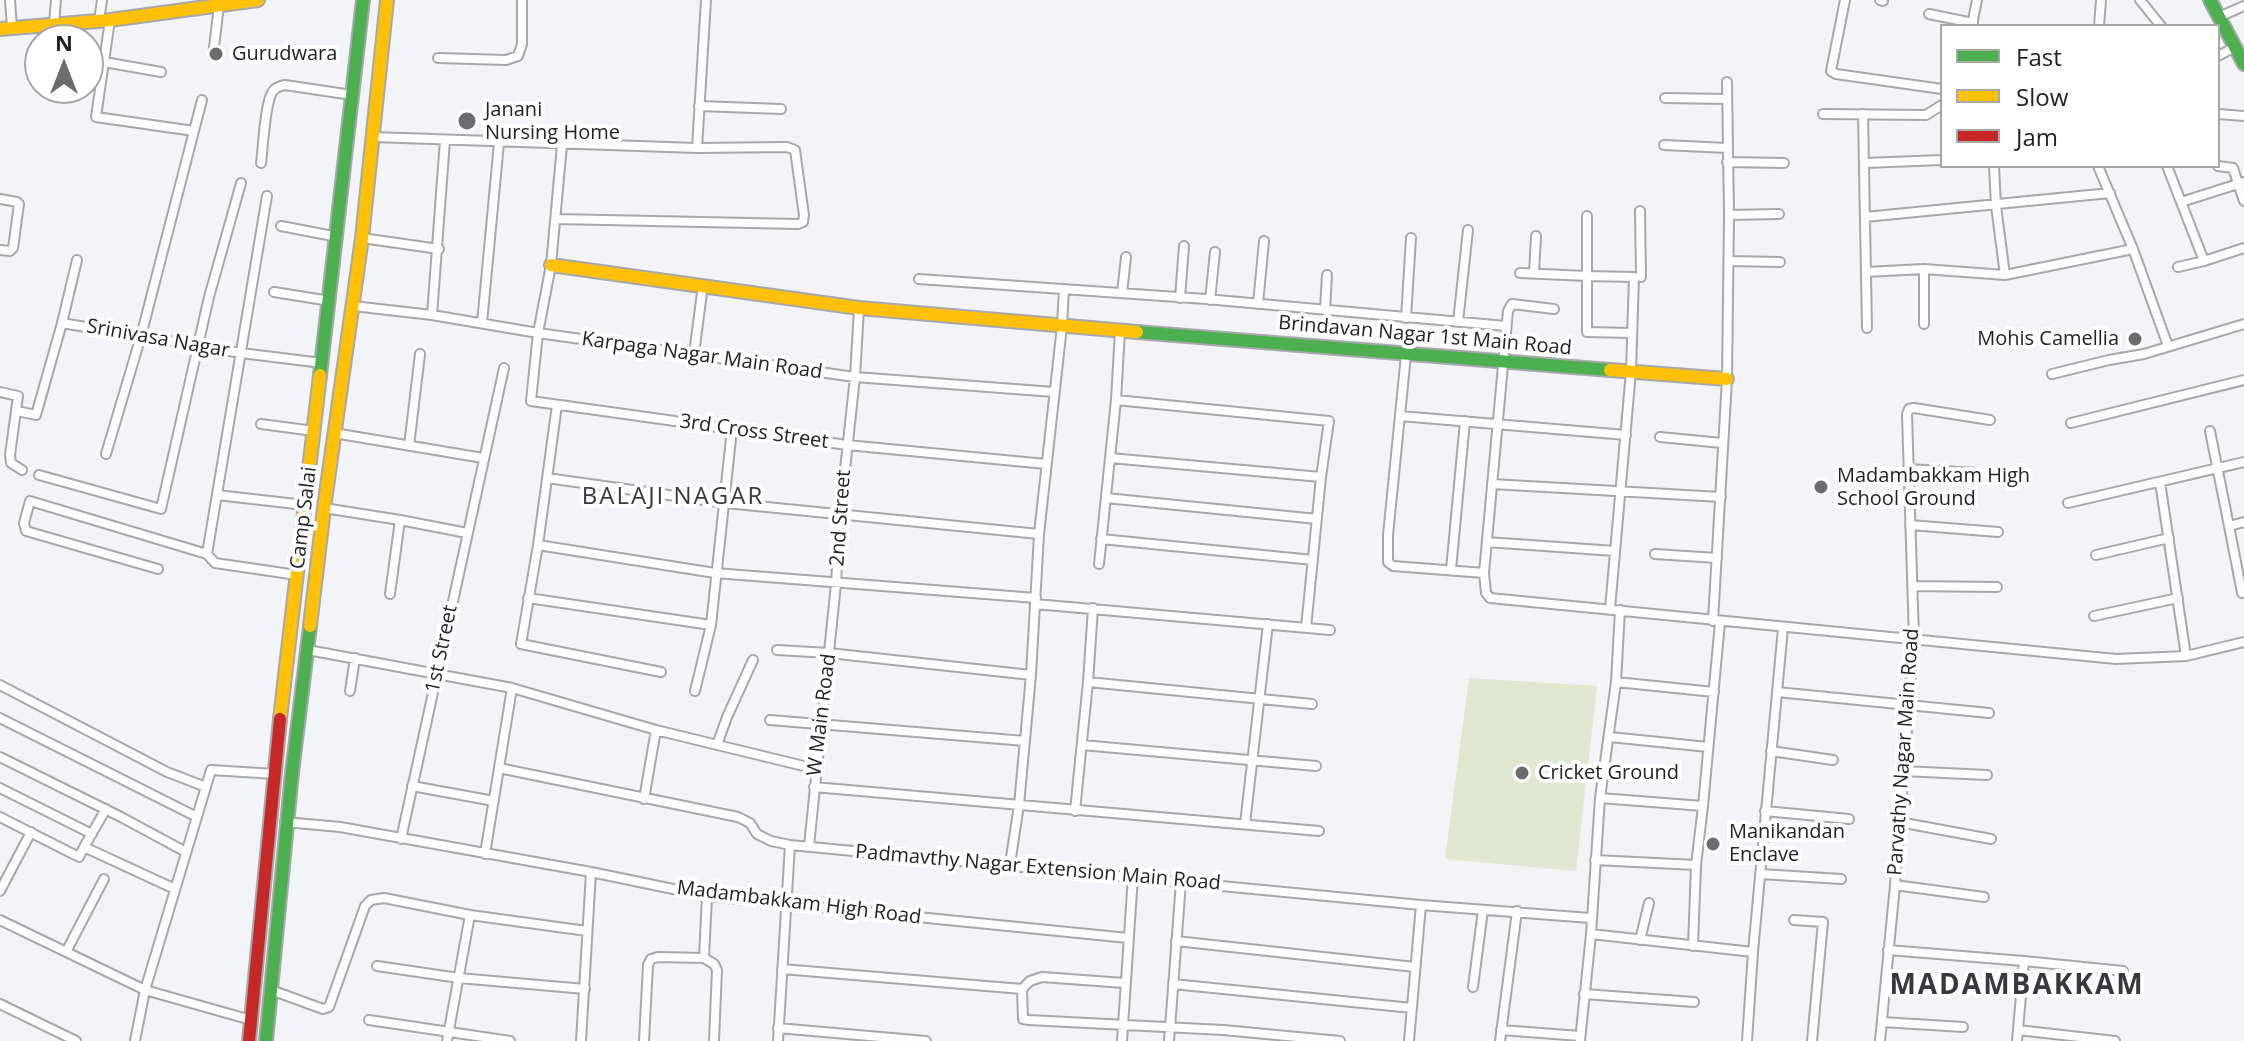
<!DOCTYPE html>
<html>
<head>
<meta charset="utf-8">
<style>
  body { margin:0 }
  #map { position:relative; width:2244px; height:1041px; overflow:hidden; background:#f3f4f7; font-family:"Open Sans",sans-serif }
  canvas { display:block }
  .legend { position:absolute; left:1940px; top:24px; width:280px; height:144px; box-sizing:border-box; background:#fff; border:2px solid #a7a7a8; margin:0; padding:10px 14px; list-style:none; font-size:24px; color:#222325 }
  .legend li { display:flex; align-items:center; gap:16px; height:40px }
  .legend b { width:40px; border:2px solid #a7a7a8 }
  .north { position:absolute; left:24px; top:24px; width:80px; height:80px; box-sizing:border-box; background:#fff; border:2px solid #a7a7a8; border-radius:50%; rotate:0deg; font-size:22px; font-weight:700; line-height:32px; text-align:center; color:#222325 }
  .north::after { content:''; display:block; margin:auto; width:28px; height:36px; background:#6b6c6e; clip-path:polygon(50% 0,100% 100%,50% 72%,0 100%) }
</style>
</head>
<body>
<div id="map">
<canvas width="2244" height="1041"></canvas>
<ul class="legend">
<li><b style="height:10px;background:#4caf50"></b>Fast</li>
<li><b style="height:10px;background:#ffc107"></b>Slow</li>
<li><b style="height:10px;background:#c62828"></b>Jam</li>
</ul>
<div class="north">N</div>
</div>
<script>
const context = document.querySelector('canvas').getContext('2d');
context.lineJoin = 'round';
function fillPath(path, color) { context.fillStyle = color; context.fill(path, 'evenodd'); }
function trace(path, color, width, dash) { context.strokeStyle = color; context.lineWidth = width; context.lineCap = dash ? 'butt' : 'round'; context.setLineDash(dash || []); context.stroke(path); }
function drawText(font, color, halo, rows, align = 'center') {
  context.font = font + ' "Open Sans",sans-serif'; context.lineWidth = 8; context.setLineDash([]); context.textBaseline = 'middle'; context.strokeStyle = halo; context.fillStyle = color; for (const [text, x, y, turn = 0] of rows) {
    context.save(); context.translate(x, y); context.rotate((+turn || 0) * Math.PI / 180); context.textAlign = isNaN(turn) ? turn : align; if (halo) context.strokeText(text, 0, 0); context.fillText(text, 0, 0); context.restore();
  }
}
fillPath(new Path2D(`
  M 1469,678 L 1597,686 L 1576,871 L 1445,859 Z`), '#dfe8d0');
const street = new Path2D(`
  M 10,0 L 12,28
  M 1845,0 L 1831,71 L 1836,74 L 1942,89
  M 1880,0 L 1883,1
  M 2140,0 L 2161,26
  M 1929,14 L 1973,23
  M 2219,17 L 2244,6
  M 99,21 L 102,0
  M 54,24 L 56,0
  M 1972,25 L 1977,0
  M 2099,26 L 2101,0
  M 213,56 L 219,5
  M 2218,56 L 2235,47
  M 438,58 L 506,60 L 518,56 L 522,44 L 522,0
  M 104,62 L 161,72
  M 1665,98 L 1727,99
  M 699,106 L 781,109
  M 1823,114 L 1926,115 L 1942,105
  M 1863,114 L 1867,328
  M 2218,114 L 2244,116
  M 194,131 L 202,100
  M 373,137 L 697,148 L 787,147 L 795,150 L 804,215 L 803,222 L 798,224 L 556,219
  M 562,145 L 551,265 L 538,333 L 531,401 L 847,445 L 1046,464
  M 1664,145 L 1727,148
  M 697,148 L 706,0
  M 1727,162 L 1784,163
  M 261,163 C 263,149 265,101 273,91 C 276,87 280,86 285,85 L 352,95
  M 1865,163 L 1942,160
  M 1994,166 L 1996,206 L 2005,275
  M 2098,166 L 2133,249 L 2168,346
  M 2167,166 L 2204,261 L 2244,248
  M 2218,166 L 2233,168 L 2244,201
  M 0,199 L 17,202 L 19,204 L 13,248 L 10,251 L 0,250
  M 2181,202 L 2244,182
  M 1640,211 L 1641,277
  M 1729,215 L 1779,214
  M 1865,217 L 2110,193
  M 281,226 L 338,237
  M 362,238 L 439,249
  M 1729,261 L 1780,262
  M 2178,267 L 2204,261
  M 1866,272 L 1924,269 L 2005,275 L 2133,249
  M 1520,273 L 1587,276 L 1587,216
  M 1534,273 L 1536,236
  M 919,279 L 1206,299 L 1506,326
  M 274,292 L 330,301
  M 1122,293 L 1126,257
  M 1180,298 L 1184,246
  M 1210,300 L 1215,252
  M 1258,304 L 1264,241
  M 353,306 L 432,315 L 538,333 L 855,377 L 1054,392
  M 1554,309 L 1512,304 L 1508,311 L 1484,573 L 1486,593 L 1490,598 L 2116,659 L 2186,656 L 2244,642
  M 1325,310 L 1327,275
  M 432,315 L 445,140
  M 1406,318 L 1411,238
  M 1458,322 L 1468,230
  M 62,323 L 77,260
  M 482,323 L 499,143
  M 1924,324 L 1924,269
  M 694,354 L 703,285
  M 1406,355 L 1388,535 L 1388,562 L 1393,566 L 1484,573
  M 2052,374 L 2109,360 L 2144,354 L 2244,324
  M 0,392 L 18,396 L 10,455 L 11,463 L 22,470
  M 1116,400 L 1329,421 L 1321,477 L 1306,628
  M 557,405 L 538,545 L 521,644 L 661,672
  M 17,411 L 36,415 L 62,323 L 241,353 L 322,363
  M 1400,416 L 1626,435
  M 2071,423 L 2244,380
  M 261,424 L 314,431
  M 2210,431 L 2229,526
  M 334,433 L 483,458
  M 1660,437 L 1722,443
  M 409,446 L 420,354
  M 106,454 L 141,336 L 194,131 L 96,117 L 110,20
  M 1110,458 L 1321,477
  M 1908,469 L 1976,473
  M 39,475 L 161,509 L 209,297 L 241,183
  M 547,478 L 726,503 L 1039,534
  M 2160,482 L 2186,656
  M 1492,484 L 1721,497
  M 217,495 L 305,505
  M 1106,498 L 1317,519
  M 2068,503 L 2244,462
  M 324,508 L 400,520 L 467,533
  M 1910,525 L 1998,532
  M 1101,539 L 1313,560
  M 1487,542 L 1615,551
  M 538,545 L 715,573 L 1036,598
  M 207,554 L 267,196
  M 1655,554 L 1717,558
  M 2096,555 L 2169,538
  M 1099,564 L 1116,400 L 1120,331
  M 158,569 L 26,531 L 24,523 L 30,501 L 207,554 L 215,563 L 297,575
  M 1451,570 L 1465,421
  M 1912,586 L 1997,587
  M 2242,593 L 2229,526 L 2244,522
  M 390,594 L 400,520
  M 528,598 L 711,625 L 695,691
  M 1035,604 L 1330,630
  M 1610,609 L 1631,371 L 1634,277 L 1587,276 L 1587,332 L 1632,333
  M 2094,616 L 2178,598
  M 1713,621 L 1727,379 L 1729,215 L 1727,82
  M 711,625 L 732,429
  M 308,650 L 512,688 L 485,854
  M 777,650 L 829,653 L 1031,675
  M 1088,682 L 1312,704
  M 1616,682 L 1714,692
  M 0,685 L 167,772 L 206,787
  M 512,688 L 656,730 L 816,769
  M 350,691 L 355,658
  M 1777,692 L 1989,713
  M 0,718 L 197,817
  M 770,720 L 1025,741
  M 1610,737 L 1708,747
  M 717,745 L 727,717 L 753,660
  M 1082,745 L 1316,766
  M 1771,751 L 1833,760
  M 0,757 L 121,817 L 186,852
  M 499,768 L 738,817 L 750,823 L 757,834 L 771,841 L 790,845 L 1421,905 L 1590,918
  M 1903,771 L 1987,775
  M 412,786 L 494,801
  M 814,787 L 1319,831
  M 0,788 L 92,834
  M 1600,798 L 1703,806 L 1720,622
  M 644,799 L 656,730
  M 1075,811 L 1088,682 L 1093,608
  M 1765,811 L 1849,819
  M 0,817 L 79,857 L 84,847 L 175,889
  M 285,822 L 340,827 L 591,872 L 707,896 L 1128,938
  M 1899,822 L 1991,839
  M 1245,824 L 1268,624
  M 401,839 L 504,368
  M 809,846 L 836,584 L 840,516 L 855,377 L 859,308
  M 84,847 L 106,809
  M 1595,860 L 1696,865
  M 1010,864 L 1019,805 L 1031,675 L 1039,534 L 1062,326 L 1064,289
  M 1761,874 L 1841,879
  M 1895,885 L 1984,897
  M 0,891 L 31,832
  M 0,920 L 145,990 L 251,1020
  M 1794,920 L 1823,922 L 1812,1041
  M 1591,934 L 1753,952 L 1783,628
  M 1640,940 L 1649,903
  M 1176,941 L 1415,967
  M 1693,946 L 1696,865 L 1703,806
  M 1888,950 L 2024,961 L 2017,1041
  M 66,952 L 104,879
  M 704,958 L 714,964 L 717,970 L 714,1041
  M 2024,961 L 2123,971
  M 377,966 L 459,978 L 585,989
  M 782,969 L 1022,989 L 1023,1019 L 1029,1020 L 1223,1030 L 1340,1041
  M 1173,984 L 1412,1008
  M 1473,987 L 1483,910
  M 1022,989 L 1030,981 L 1042,977 L 1124,983
  M 271,990 L 323,1009 L 329,1007 L 365,906 L 371,900 L 384,898 L 470,915 L 587,931
  M 1584,994 L 1694,1002
  M 0,1004 L 76,1041
  M 369,1020 L 510,1041
  M 1882,1022 L 1963,1027
  M 778,1028 L 926,1041
  M 1501,1030 L 1580,1036
  M 2018,1030 L 2115,1041
  M 135,1041 L 145,990 L 211,770 L 275,774
  M 447,1041 L 470,915
  M 581,1041 L 591,872
  M 644,1041 L 648,965 L 651,959 L 658,957 L 704,958 L 707,896
  M 778,1041 L 790,845
  M 1122,1041 L 1133,876
  M 1169,1041 L 1181,882
  M 1409,1041 L 1421,905
  M 1500,1041 L 1517,911
  M 1580,1041 L 1591,934 L 1600,798 L 1616,682 L 1620,610
  M 1747,1041 L 1753,952
  M 1880,1041 L 1895,885 L 1914,639 L 1907,414 L 1909,409 L 1914,408 L 1990,420`);
const fast = new Path2D(`
  M 2210,0 L 2244,64
  M 1137,332 L 1610,370
  M 320,375 L 363,0
  M 266,1041 L 292,773 L 310,626`);
const slow = new Path2D(`
  M 0,29 L 110,20 L 258,0
  M 551,265 L 859,308 L 1137,332
  M 1610,370 L 1727,379
  M 310,626 L 324,508 L 362,238 L 387,0
  M 280,719 L 320,375`);
const jam = new Path2D(`
  M 249,1041 L 280,719`);
trace(street, '#a7a8a9', 12);
trace(fast, '#a7a8a9', 16);
trace(slow, '#a7a8a9', 16);
trace(jam, '#a7a8a9', 16);
trace(street, '#fdfdfe', 8);
trace(fast, '#4caf50', 12);
trace(slow, '#ffc107', 12);
trace(jam, '#c62828', 12);
for (const [x, y, r, color] of [
  [216,54,8,"#6b6c6e"],
  [467,121,10,"#6b6c6e"],
  [2135,339,8,"#6b6c6e"],
  [1821,487,8,"#6b6c6e"],
  [1522,773,8,"#6b6c6e"],
  [1713,844,8,"#6b6c6e"]
]) { const dot = new Path2D(); dot.arc(x, y, r, 0, 2 * Math.PI); context.fillStyle = color; context.fill(dot); trace(dot, '#fff', 3); }
drawText('20px', '#222325', '#fff', [
  ["Gurudwara",232,54],
  ["Janani",485,110],
  ["Nursing Home",485,133],
  ["Mohis Camellia",2119,339,"right"],
  ["Madambakkam High",1837,476],
  ["School Ground",1837,499],
  ["Cricket Ground",1538,773],
  ["Manikandan",1729,832],
  ["Enclave",1729,855]
], 'left');
drawText('20px', '#222325', '#fff', [
  ["Brindavan Nagar 1st Main Road",1425,336,5],
  ["Srinivasa Nagar",158,339,10],
  ["Karpaga Nagar Main Road",702,356,8],
  ["3rd Cross Street",754,432,8],
  ["Camp Salai",304,518,-83],
  ["2nd Street",841,518,-86],
  ["1st Street",442,649,-78],
  ["W Main Road",822,715,-83],
  ["Parvathy Nagar Main Road",1904,752,-86],
  ["Padmavthy Nagar Extension Main Road",1038,868,5],
  ["Madambakkam High Road",799,903,7]
]);
context.letterSpacing = '2px';
drawText('24px', '#39393d', '#fff', [
  ["BALAJI NAGAR",673,497]
]);
context.letterSpacing = '0px';
context.letterSpacing = '2px';
drawText('bold 28px', '#39393d', '#fff', [
  ["MADAMBAKKAM",2017,986]
]);
context.letterSpacing = '0px';
</script>
</body>
</html>
